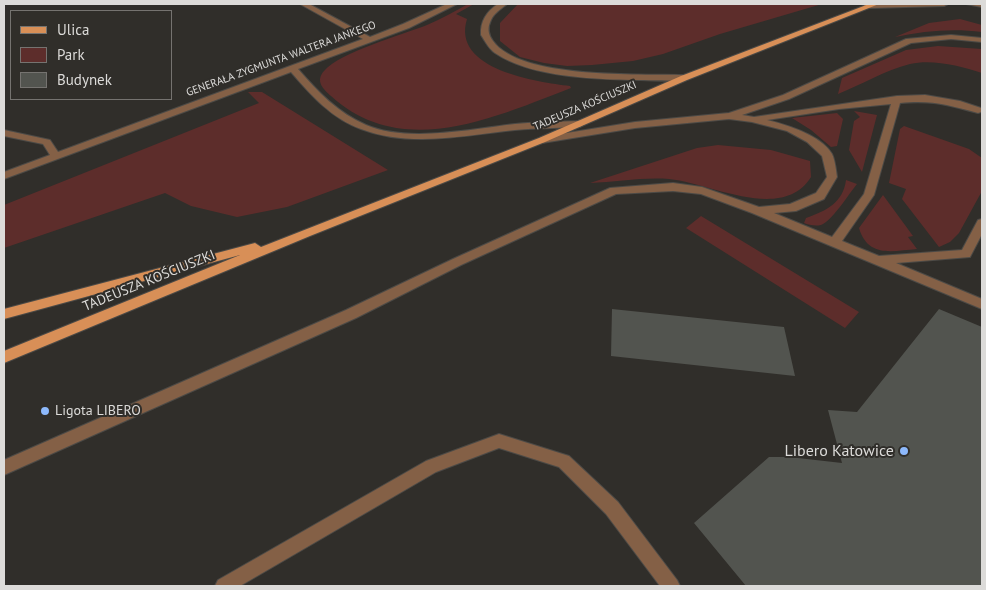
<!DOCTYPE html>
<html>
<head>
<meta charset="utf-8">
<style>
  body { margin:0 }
  #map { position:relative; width:986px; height:590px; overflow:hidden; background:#302e2a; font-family:"PT Sans",sans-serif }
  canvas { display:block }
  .frame { position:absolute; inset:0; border:5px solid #dcdbd9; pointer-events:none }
  .legend { position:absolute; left:10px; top:10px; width:162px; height:90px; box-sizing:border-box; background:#302e2a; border:1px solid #757370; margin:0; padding:6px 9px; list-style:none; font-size:15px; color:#dcdbd9 }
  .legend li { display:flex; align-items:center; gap:10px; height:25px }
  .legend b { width:25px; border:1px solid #757370 }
</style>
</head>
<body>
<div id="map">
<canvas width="986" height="590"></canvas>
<div class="frame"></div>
<ul class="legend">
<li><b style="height:6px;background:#d88f57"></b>Ulica</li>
<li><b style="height:14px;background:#5d2d2b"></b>Park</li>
<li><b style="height:14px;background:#52544f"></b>Budynek</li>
</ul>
</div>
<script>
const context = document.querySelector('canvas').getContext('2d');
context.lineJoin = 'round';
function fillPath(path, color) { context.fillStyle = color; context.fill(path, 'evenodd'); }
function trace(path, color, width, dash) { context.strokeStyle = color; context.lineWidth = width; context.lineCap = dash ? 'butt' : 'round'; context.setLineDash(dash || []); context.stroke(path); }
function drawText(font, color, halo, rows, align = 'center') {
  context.font = font + ' "PT Sans",sans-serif'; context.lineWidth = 4; context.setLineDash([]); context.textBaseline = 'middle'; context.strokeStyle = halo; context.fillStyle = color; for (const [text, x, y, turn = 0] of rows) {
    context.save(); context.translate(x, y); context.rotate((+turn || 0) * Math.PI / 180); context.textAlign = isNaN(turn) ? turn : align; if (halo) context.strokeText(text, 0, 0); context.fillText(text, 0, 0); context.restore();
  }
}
fillPath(new Path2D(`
  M 468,4 L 474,4 L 456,14 L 467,19 C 451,70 538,82 570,86 L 571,88 C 495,117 402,161 331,96 C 323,89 315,81 324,71 C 340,52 402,35 427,25 C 441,19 455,11 468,4 Z
  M 518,4 L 822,4 L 720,34 L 663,54 L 633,61 L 592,65 L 567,66 L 544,63 L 520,57 L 500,41 L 500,23 Z
  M 960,19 L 982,25 L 982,32 C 952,28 924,31 895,37 L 929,23 Z
  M 938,46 L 982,49 L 982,73 C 960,66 933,59 910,64 C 885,70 861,85 838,94 L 842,78 L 906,50 Z
  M 248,92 L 262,92 L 388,170 L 287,207 L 237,217 L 191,206 L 165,193 L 4,248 L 4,205 L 259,103 Z
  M 854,111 L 877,115 L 862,172 L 849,150 L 854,121 L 860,117 Z
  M 837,113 L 843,119 L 837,146 L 831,147 L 811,130 L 792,118 Z
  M 904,126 L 969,149 L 982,158 L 982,191 L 959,233 L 950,242 L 939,247 L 902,199 L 906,189 L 889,183 L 900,129 Z
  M 718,145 L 771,150 L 810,161 L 811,177 C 782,223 711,183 669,179 C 643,177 616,182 590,183 L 697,148 Z
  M 846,180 L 857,184 C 848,195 834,218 823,224 C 818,227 809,225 804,223 L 806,218 C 826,211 843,203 846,180 Z
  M 883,195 L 913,236 L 908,237 L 917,249 C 892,251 868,258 859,228 Z
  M 701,216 L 859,312 L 845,328 L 686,228 Z`), '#5d2d2b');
fillPath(new Path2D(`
  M 612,309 L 784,327 L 795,376 L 611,356 Z
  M 939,309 L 982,327 L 982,586 L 746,586 L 694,523 L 769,457 L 789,457 L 842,463 L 828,410 L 857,412 Z`), '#52544f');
const minor = new Path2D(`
  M 300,4 L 309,4 L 370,37 L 403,24 L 447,4 L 457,4 L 409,28 L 298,69 C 318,92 338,113 366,125 C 408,143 471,129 515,124 C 536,122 558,122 580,121 L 585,124 L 580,127 C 558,128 537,128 515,130 C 466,135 410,148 361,129 C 332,119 311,95 291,72 L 4,179 L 4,172 L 50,155 L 43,144 L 4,136 L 4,130 L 50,140 L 58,152 L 363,39 Z
  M 498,4 L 507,4 C 501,9 494,13 491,20 C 487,28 488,34 493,41 C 520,79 640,74 684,75 L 688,78 L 684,81 C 630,79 541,84 495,53 C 489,49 485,41 481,35 C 480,21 487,11 498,4 Z
  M 865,4 L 948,4 L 944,6 L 868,8 L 864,6 Z
  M 966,4 L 982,4 L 982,7 Z
  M 951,35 L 982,38 L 982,42 L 951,39 L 911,43 L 789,99 L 742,115 L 754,117 L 897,96 L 925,95 L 960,101 L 981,108 L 981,112 L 978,113 C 947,105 933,100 900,103 L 874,195 L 842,241 L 879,256 L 962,250 L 978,220 L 982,219 L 982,234 L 970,257 L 896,263 L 982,299 L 982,309 L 752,213 L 701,194 L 673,191 L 616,194 L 461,265 L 356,318 L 4,475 L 4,460 L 346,310 L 453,259 L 610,188 L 673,183 L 702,187 L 759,207 L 790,204 L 816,193 L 827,177 L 822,156 L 807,142 L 787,131 L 752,122 L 729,119 L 635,128 L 542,143 L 537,140 L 542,137 L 635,122 L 729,113 L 783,95 L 906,39 ZM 891,104 L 864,194 L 832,237 L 774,213 L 796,211 L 824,199 L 837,177 C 836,170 835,160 832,154 C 821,135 787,125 767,120 L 839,109 Z
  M 499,434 L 569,456 L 618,502 L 677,580 L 680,586 L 660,586 L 606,514 L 559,467 L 499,448 L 436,472 L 240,586 L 215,586 L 218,580 L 426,461 Z`);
const major = new Path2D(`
  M 869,4 L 879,4 L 687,80 L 545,142 L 310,236 L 4,363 L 4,351 L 240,255 L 4,319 L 4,309 L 255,243 L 261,247 L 539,138 L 681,76 Z`);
trace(minor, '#4c4a46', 2);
trace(major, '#4c4a46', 2);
fillPath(minor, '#846046');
fillPath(major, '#d88f57');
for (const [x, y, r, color] of [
  [45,411,5,"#8db9fc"],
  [904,451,5,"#8db9fc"]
]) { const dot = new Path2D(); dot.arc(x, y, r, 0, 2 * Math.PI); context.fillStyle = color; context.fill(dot); trace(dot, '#302e2a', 2); }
drawText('11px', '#dcdbd9', '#302e2a', [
  ["GENERAŁA ZYGMUNTA WALTERA JANKEGO",281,59,-20],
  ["TADEUSZA KOŚCIUSZKI",585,106,-23]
]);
drawText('14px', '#dcdbd9', '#302e2a', [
  ["TADEUSZA KOŚCIUSZKI",149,281,-22]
]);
drawText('14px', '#dcdbd9', '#302e2a', [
  ["Ligota LIBERO",55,411]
], 'left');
drawText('16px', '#dcdbd9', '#302e2a', [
  ["Libero Katowice",894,451]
], 'right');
</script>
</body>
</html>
